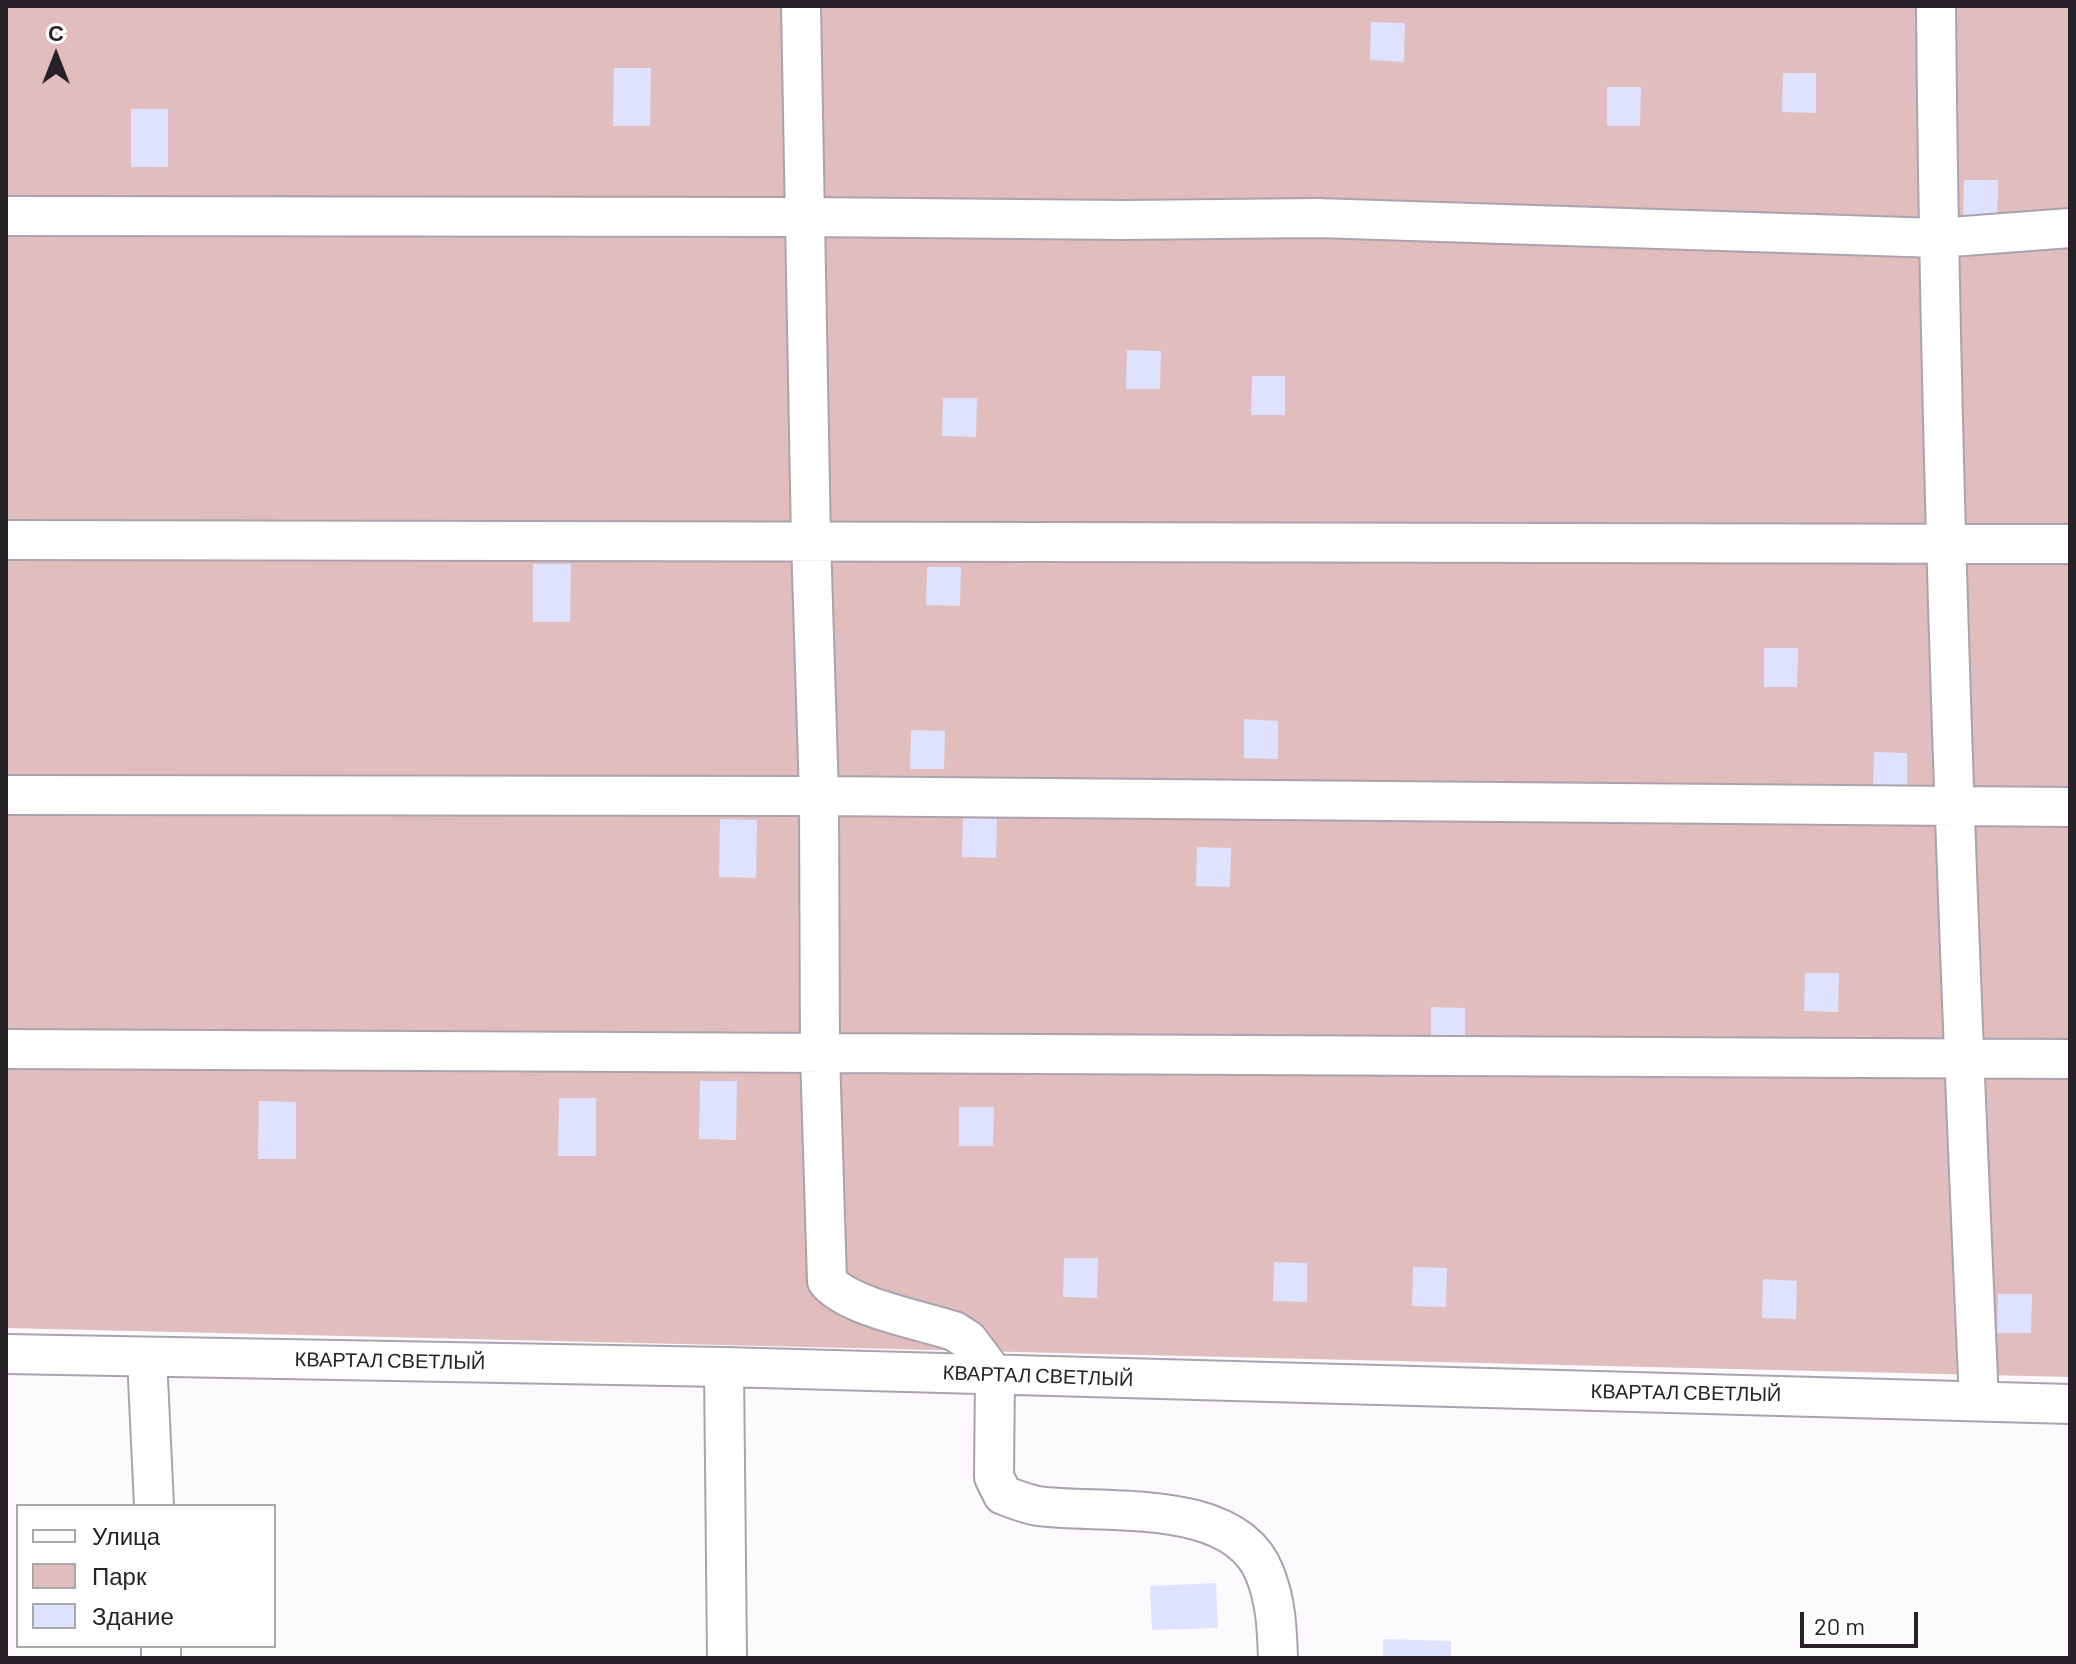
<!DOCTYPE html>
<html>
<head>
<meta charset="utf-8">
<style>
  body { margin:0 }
  #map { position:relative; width:2076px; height:1664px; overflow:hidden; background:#fcfafd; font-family:Barlow,sans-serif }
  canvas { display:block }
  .frame { position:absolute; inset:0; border:8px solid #262228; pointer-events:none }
  .legend { position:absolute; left:16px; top:1504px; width:260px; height:144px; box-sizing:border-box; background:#fff; border:2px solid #a8a7a9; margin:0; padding:10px 14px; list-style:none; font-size:24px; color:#262228 }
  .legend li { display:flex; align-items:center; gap:16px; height:40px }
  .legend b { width:40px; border:2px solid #a8a7a9 }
  .north { position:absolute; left:16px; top:16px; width:80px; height:80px; -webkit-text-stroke:6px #fff; paint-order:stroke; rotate:0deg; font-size:22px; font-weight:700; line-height:32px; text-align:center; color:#262228 }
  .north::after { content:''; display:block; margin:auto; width:28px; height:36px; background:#262228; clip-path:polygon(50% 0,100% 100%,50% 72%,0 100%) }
  .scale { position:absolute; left:1800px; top:1612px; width:118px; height:36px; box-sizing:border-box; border:4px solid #262228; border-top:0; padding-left:10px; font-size:24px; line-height:28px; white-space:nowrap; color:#262228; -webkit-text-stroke:6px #fff; paint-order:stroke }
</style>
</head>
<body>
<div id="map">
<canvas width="2076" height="1664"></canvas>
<div class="frame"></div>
<ul class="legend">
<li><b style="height:10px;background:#fff"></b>Улица</li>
<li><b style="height:22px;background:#e1bebd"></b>Парк</li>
<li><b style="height:22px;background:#dfe2ff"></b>Здание</li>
</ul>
<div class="north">С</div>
<div class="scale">20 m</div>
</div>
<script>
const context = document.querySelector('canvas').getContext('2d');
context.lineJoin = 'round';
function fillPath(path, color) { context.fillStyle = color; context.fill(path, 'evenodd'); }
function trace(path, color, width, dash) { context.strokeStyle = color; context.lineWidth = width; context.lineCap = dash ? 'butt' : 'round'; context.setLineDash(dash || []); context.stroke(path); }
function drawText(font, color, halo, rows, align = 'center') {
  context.font = font + ' Barlow,sans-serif'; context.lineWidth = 6; context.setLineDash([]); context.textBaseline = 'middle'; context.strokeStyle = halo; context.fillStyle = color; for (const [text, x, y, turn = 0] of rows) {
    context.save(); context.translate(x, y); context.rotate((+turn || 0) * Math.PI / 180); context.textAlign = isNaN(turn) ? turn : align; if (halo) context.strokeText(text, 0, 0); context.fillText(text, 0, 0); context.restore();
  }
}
fillPath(new Path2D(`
  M 6,6 L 2070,6 L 2070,1377 L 6,1328 Z`), '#e1bebd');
fillPath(new Path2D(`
  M 1371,22 L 1405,23 L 1404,62 L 1370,60 Z
  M 614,68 L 651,68 L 650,126 L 613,126 Z
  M 1783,73 L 1816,73 L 1816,113 L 1782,112 Z
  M 1607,87 L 1641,87 L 1640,126 L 1607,126 Z
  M 131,109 L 168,109 L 168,167 L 131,167 Z
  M 1964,180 L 1998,180 L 1997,219 L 1963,219 Z
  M 1127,350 L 1161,351 L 1160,389 L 1126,389 Z
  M 1252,376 L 1285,376 L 1285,415 L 1251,415 Z
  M 943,398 L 977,398 L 976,437 L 942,436 Z
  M 533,564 L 571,564 L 570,622 L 533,622 Z
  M 927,567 L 961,567 L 960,606 L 926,605 Z
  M 1764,648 L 1798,648 L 1797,687 L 1764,687 Z
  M 1244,719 L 1278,721 L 1278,759 L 1244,758 Z
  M 911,730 L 945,731 L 944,769 L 910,769 Z
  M 1874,752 L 1907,753 L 1907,792 L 1873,791 Z
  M 963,818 L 997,819 L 996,858 L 962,857 Z
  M 720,819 L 757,820 L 756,878 L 719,877 Z
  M 1197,847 L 1231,848 L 1230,887 L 1196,886 Z
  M 1805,973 L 1839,973 L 1838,1012 L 1804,1011 Z
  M 1431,1007 L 1465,1008 L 1465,1047 L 1431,1046 Z
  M 700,1081 L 737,1081 L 736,1140 L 699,1139 Z
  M 559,1098 L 596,1098 L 596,1156 L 558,1156 Z
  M 259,1101 L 296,1102 L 296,1159 L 258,1159 Z
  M 959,1107 L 994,1107 L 993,1146 L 959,1146 Z
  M 1064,1258 L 1098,1258 L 1097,1298 L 1063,1297 Z
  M 1274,1262 L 1307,1263 L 1307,1302 L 1273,1301 Z
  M 1413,1267 L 1447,1268 L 1446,1307 L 1412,1306 Z
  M 1763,1279 L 1797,1281 L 1796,1319 L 1762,1318 Z
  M 1998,1294 L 2032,1294 L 2031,1333 L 1997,1333 Z
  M 1216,1583 L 1218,1628 L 1152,1630 L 1150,1586 Z
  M 1383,1639 L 1451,1641 L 1451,1658 L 1383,1658 Z`), '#dfe2ff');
const minor = new Path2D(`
  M 801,6 L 811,540 L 819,796 L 820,1054 L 827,1281 C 848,1307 920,1320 954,1331 L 968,1340 L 995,1376 L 994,1477 L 1003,1495 C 1014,1499 1026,1504 1038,1506 C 1105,1515 1235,1496 1265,1574 C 1276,1602 1277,1629 1278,1658
  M 1936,6 C 1940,471 1958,936 1979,1400
  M 6,216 L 805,217 L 1124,220 L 1317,218 L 1938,238 L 2070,228
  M 6,540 L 2070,544
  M 6,795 L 819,796 L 2070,807
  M 6,1049 L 2070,1059
  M 6,1354 L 724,1367 L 2070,1404
  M 147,1357 L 154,1506
  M 724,1367 L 727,1658
  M 161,1646 L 161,1658`);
trace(minor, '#aba1af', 42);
trace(minor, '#fff', 38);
drawText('20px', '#262228', '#fff', [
  ["КВАРТАЛ СВЕТЛЫЙ",390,1361,1],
  ["КВАРТАЛ СВЕТЛЫЙ",1038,1376,2],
  ["КВАРТАЛ СВЕТЛЫЙ",1686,1393,1]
]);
</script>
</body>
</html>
